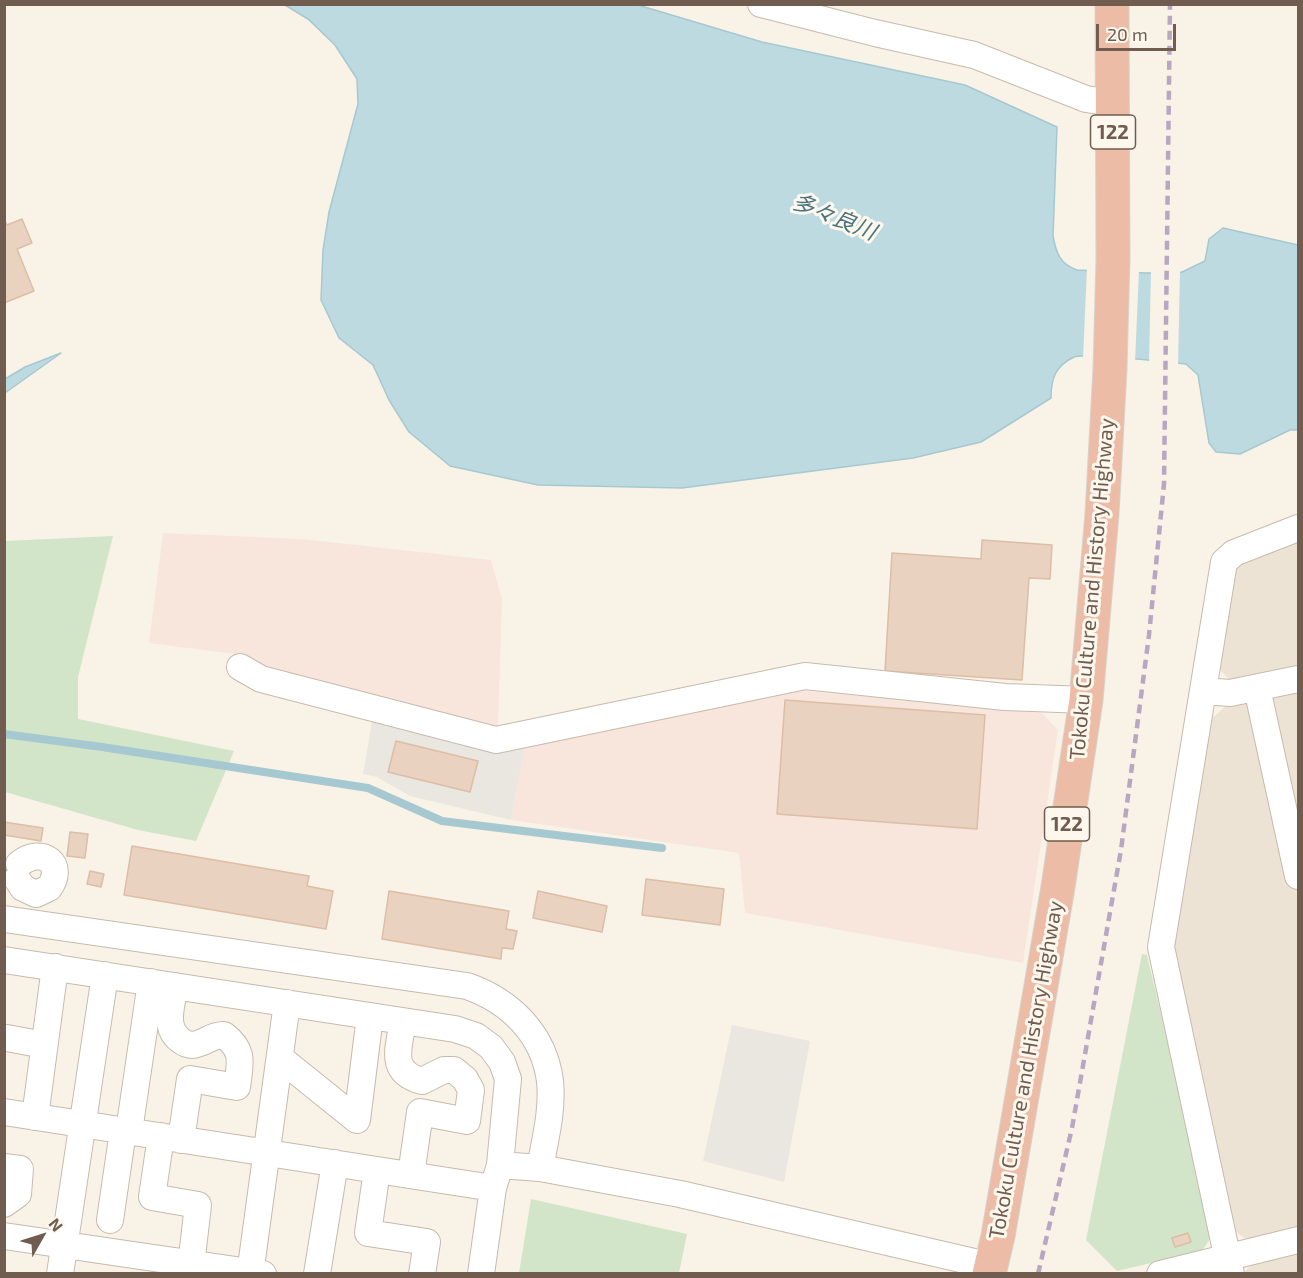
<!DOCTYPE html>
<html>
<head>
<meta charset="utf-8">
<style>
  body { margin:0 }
  #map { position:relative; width:1303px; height:1278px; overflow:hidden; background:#f9f3e7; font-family:"Exo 2",sans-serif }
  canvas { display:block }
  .frame { position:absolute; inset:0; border:6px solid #705d4f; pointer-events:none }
  .north { position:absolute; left:12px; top:1206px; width:60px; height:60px; -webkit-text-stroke:4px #fdf7ed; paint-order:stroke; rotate:51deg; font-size:16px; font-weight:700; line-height:24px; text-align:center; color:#705d4f }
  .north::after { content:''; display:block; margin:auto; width:21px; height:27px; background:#705d4f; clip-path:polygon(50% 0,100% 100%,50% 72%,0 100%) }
  .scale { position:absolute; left:1096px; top:24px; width:80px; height:27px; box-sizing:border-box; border:3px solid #705d4f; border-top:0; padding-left:8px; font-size:18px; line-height:21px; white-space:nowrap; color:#705d4f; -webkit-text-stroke:4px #fdf7ed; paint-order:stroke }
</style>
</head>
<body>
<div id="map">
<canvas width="1303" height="1278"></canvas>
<div class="frame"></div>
<div class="north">N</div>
<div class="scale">20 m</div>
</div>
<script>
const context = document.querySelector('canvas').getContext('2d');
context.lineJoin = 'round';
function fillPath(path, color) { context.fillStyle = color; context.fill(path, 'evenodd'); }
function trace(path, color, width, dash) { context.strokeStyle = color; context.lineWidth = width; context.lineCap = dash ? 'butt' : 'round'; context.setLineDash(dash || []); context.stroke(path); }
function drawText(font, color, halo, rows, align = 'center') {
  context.font = font + ' "Exo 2","Noto Sans JP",sans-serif'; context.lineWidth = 6; context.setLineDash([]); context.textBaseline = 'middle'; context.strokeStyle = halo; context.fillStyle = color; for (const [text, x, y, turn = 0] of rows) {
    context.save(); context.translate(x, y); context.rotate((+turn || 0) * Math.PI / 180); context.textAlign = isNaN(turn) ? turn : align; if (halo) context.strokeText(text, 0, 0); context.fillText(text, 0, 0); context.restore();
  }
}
fillPath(new Path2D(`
  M 1298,540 L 1298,669 L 1233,683 L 1218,668 L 1235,570 L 1241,562 Z
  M 1298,691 L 1298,1231 L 1251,1242 L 1234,1231 L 1173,952 L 1211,719 L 1225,707 Z
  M 1298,1253 L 1298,1273 L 1243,1274 L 1253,1262 Z`), '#ede3d4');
fillPath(new Path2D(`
  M 163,533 L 302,539 L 491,560 L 502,599 L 498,729 L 257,668 L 242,655 L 149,643 Z
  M 798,690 L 1042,713 L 1058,730 L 1023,963 L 745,913 L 739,853 L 511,820 L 525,746 Z`), '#f8e6dd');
fillPath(new Path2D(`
  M 372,722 L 497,754 L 525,746 L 511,820 L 410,796 L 377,777 L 363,774 Z
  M 732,1025 L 810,1041 L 784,1182 L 703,1161 Z`), '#eae6e0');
fillPath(new Path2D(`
  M 113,536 L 78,677 L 78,719 L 234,751 L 196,841 L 138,830 L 5,792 L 5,541 Z
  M 1142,954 L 1147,955 L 1213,1234 L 1202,1251 L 1117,1271 L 1086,1240 Z
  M 531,1199 L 687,1234 L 679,1273 L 519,1273 Z`), '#d2e5c8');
const water = new Path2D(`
  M 285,5 L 638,5 L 762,42 L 965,85 L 1057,127 L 1053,236 C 1056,253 1060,264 1077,270 L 1146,273 L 1182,272 L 1205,261 L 1209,239 L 1223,228 L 1298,245 L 1298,430 L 1290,430 L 1240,454 L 1216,452 L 1209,443 L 1198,375 L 1186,364 C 1169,362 1082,353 1074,357 C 1055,366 1051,379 1051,398 L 981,442 L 913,458 L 682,488 L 538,485 L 450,466 L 409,432 L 389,400 L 373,365 L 339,338 L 321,300 L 323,250 L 329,212 L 358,104 L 357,79 L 335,45 L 308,19 Z
  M 61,353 L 5,393 L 5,379 L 25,367 Z`);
fillPath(water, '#bedae1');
trace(water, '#a6c8d1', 1.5);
fillPath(new Path2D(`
  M 1087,268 L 1139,270 L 1135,363 L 1083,359 Z
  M 1180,269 L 1178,366 L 1149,364 L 1151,270 Z`), '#f9f3e7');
trace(new Path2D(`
  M 4,734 L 102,747 L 368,788 L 442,821 L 662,848`), '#a6c8d1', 8);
const building = new Path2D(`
  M 4,219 L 7,225 L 22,219 L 32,243 L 17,249 L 34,291 L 4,303 Z
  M 982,540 L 1052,545 L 1050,579 L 1029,578 L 1022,680 L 885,671 L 892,553 L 981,559 Z
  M 785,700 L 985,715 L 977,829 L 777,814 Z
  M 396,741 L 478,761 L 470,792 L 388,772 Z
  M 4,822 L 43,828 L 41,841 L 4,835 Z
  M 70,832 L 88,834 L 85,858 L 67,856 Z
  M 132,846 L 309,876 L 307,886 L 333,891 L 326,929 L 124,895 Z
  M 90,871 L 104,874 L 101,887 L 87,884 Z
  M 646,879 L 724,889 L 720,925 L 642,915 Z
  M 389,891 L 509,911 L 506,929 L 517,931 L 513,949 L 502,948 L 501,959 L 382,939 Z
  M 538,891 L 607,906 L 602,932 L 533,918 Z
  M 1188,1233 L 1191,1242 L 1175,1247 L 1172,1238 Z`);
fillPath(building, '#e9d3c0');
trace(building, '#dcbda5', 1.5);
const minor = new Path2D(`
  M 761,4 L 875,33 L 974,55 L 1086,99 L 1113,103
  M 240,667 L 261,679 L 496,740 L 805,676 L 1005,697 L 1086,700
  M 1257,688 L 1298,876
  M 1204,691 L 1230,693 L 1298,679
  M 17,879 L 23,888 L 36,894 L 49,888 C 66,865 43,845 19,864
  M 4,919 L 467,986 C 510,1001 544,1034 550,1081 C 553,1110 545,1140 540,1168
  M 4,960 L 455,1029 L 476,1036 L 491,1047 L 502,1062 L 508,1079 L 500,1165 L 493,1188 L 481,1274
  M 175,986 C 172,1004 163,1027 180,1040 C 185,1044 191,1046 197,1044 C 209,1041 211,1035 224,1035 C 245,1051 240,1063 237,1087 L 190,1079 L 181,1140
  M 403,1021 C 399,1048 388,1072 422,1081 L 444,1070 L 454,1070 L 465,1079 L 471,1090 L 467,1121 L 420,1112 L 411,1175
  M 7,1038 L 44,1045
  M 280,1058 L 357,1120 L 370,1016
  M 4,1112 L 493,1188
  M 35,1117 L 55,967
  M 129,1131 L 151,982
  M 161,1136 L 152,1197 L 198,1205 L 190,1274
  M 500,1165 L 540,1168 L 680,1194 L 991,1266
  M 4,1167 L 20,1169 L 18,1194 L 4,1204
  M 377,1170 L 368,1233 L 427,1242 L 422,1274
  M 110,1220 L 123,1131
  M 4,1236 L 263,1274
  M 60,1274 L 105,975
  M 250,1274 L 287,1003
  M 317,1274 L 335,1163
  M 1160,1274 L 1298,1240
  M 1231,1274 L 1161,947 L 1224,562 L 1234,553 L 1298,528`);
const highway = new Path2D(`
  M 989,1274 L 998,1236 L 1058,887 L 1086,700 L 1102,514 L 1110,369 L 1113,259 L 1112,4`);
trace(minor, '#c7baad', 28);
trace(highway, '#d7d2ce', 35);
trace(minor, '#fff', 26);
trace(highway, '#ecbca6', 33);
trace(new Path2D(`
  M 1038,1274 L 1072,1128 L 1121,850 L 1149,635 L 1164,484 L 1170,4`), '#b7a7c2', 4.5, [9, 6]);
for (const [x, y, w] of [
  [1113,132,45],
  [1067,824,45]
]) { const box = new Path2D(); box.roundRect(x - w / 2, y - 17, w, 34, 4.5); context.fillStyle = '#fdf7ed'; context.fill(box); trace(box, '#705d4f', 1.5); }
drawText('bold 20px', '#705d4f', null, [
  ["122",1113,132],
  ["122",1067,824]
]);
drawText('21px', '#705d4f', '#fdf7ed', [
  ["Tokoku Culture and History Highway",1092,589,-85],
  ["Tokoku Culture and History Highway",1026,1070,-80]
]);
drawText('italic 22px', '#4c7480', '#fdf7ed', [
  ["多々良川",834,217,22]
]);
</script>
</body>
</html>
